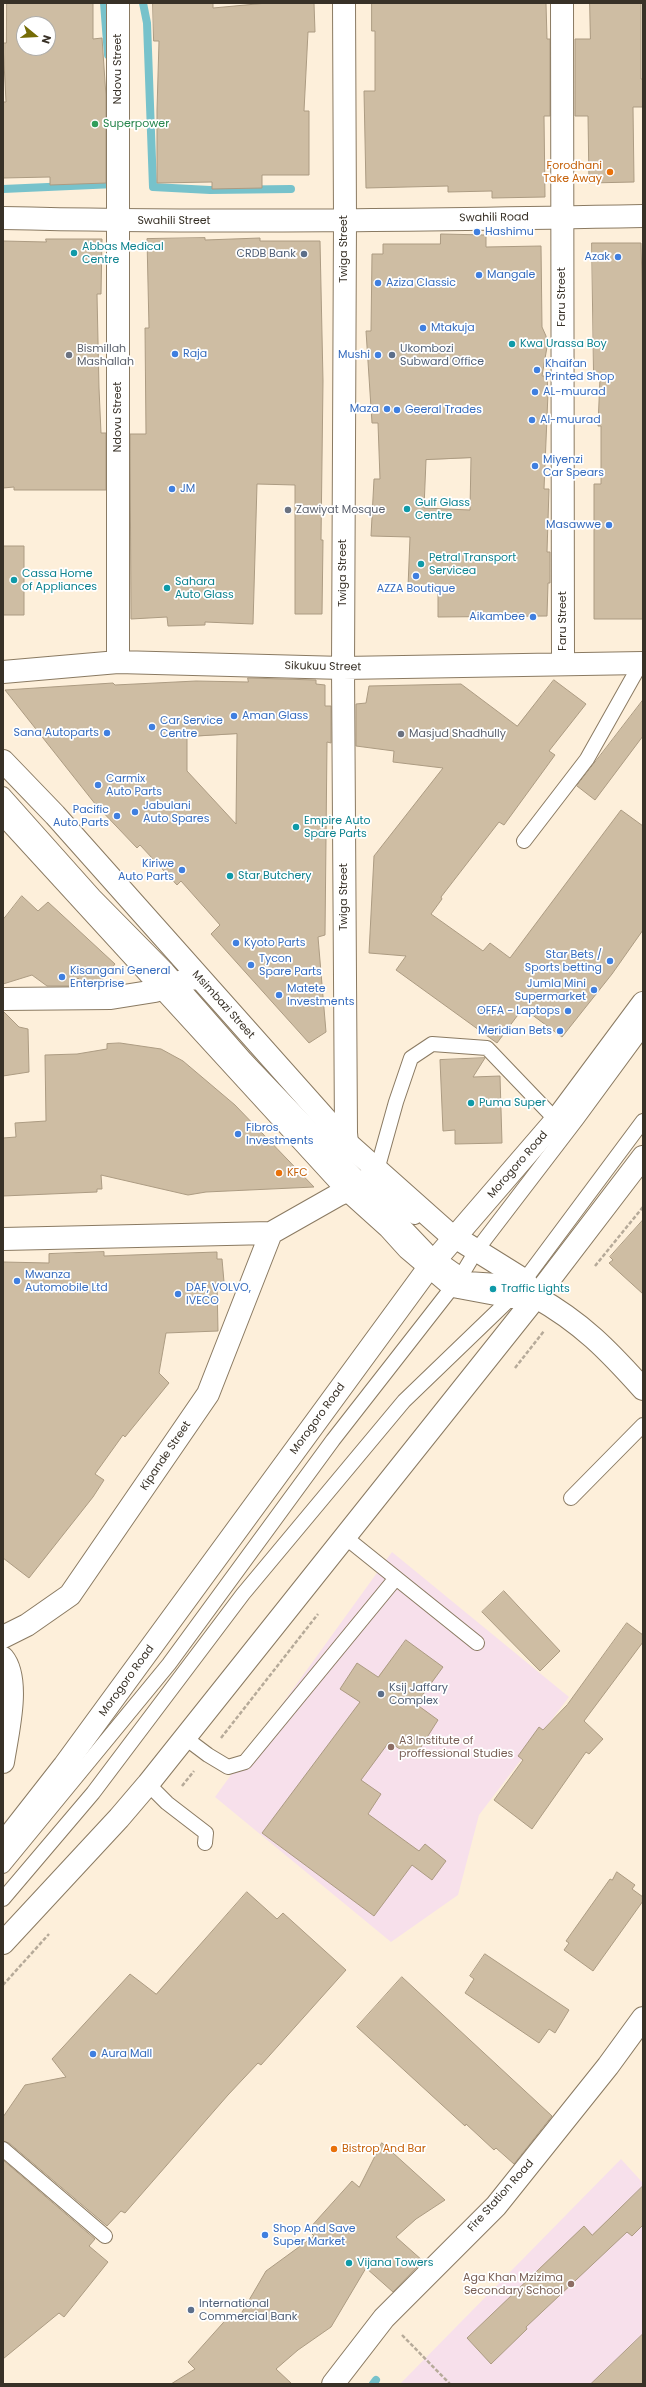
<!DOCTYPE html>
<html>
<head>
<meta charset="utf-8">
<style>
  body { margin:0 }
  #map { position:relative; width:646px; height:2387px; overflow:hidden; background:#fdefda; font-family:Poppins,sans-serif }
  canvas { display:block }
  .frame { position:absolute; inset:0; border:4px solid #383127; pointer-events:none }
  .north { position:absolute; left:16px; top:16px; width:40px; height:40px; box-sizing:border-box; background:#fff; border:1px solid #afada9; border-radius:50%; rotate:108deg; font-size:11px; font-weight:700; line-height:16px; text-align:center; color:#383127 }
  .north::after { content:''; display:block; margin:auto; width:14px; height:18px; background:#756c06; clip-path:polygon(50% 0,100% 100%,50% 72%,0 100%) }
</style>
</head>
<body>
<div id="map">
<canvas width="646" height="2387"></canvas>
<div class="frame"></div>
<div class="north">N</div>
</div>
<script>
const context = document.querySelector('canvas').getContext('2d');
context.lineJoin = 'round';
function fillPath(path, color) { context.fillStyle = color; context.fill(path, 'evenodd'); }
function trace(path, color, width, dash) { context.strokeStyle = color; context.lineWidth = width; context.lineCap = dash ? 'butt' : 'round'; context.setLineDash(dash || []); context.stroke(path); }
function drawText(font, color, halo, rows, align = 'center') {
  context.font = font + ' Poppins,sans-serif'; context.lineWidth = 3.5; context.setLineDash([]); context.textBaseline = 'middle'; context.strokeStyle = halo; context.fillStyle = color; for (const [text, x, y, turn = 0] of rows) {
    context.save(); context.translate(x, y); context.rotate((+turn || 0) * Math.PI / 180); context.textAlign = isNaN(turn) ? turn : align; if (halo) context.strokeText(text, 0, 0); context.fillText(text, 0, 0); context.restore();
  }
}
fillPath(new Path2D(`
  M 392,1552 L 569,1697 L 479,1815 L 458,1895 L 391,1942 L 215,1797 Z
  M 621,2159 L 643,2183 L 643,2384 L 400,2384 Z`), '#f7e0eb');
trace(new Path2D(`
  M 104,3 L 108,55
  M 143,3 L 147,23 L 153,187 L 210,190 L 291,189
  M 3,189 L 115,184 L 115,181
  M 373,2384 L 376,2380`), '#77c2cb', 8);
const building = new Path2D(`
  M 7,3 L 93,3 L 93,39 L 102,38 L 106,96 L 106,183 L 50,185 L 50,177 L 3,178 L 3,102 L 6,102 L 3,43 L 6,43 ZM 24,24 L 48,24 L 48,48 L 24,48 Z
  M 153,3 L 213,3 L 213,8 L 267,3 L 314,3 L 315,32 L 308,32 L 304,111 L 309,111 L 309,175 L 262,175 L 262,188 L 212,189 L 212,182 L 157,183 L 157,110 L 159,41 L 154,41 Z
  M 372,3 L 546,3 L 547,39 L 550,39 L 550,116 L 544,116 L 545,197 L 492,198 L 492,191 L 448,192 L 448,186 L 366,188 L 364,91 L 375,91 L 375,31 L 372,31 Z
  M 590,3 L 641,3 L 641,79 L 643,79 L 643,107 L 633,107 L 634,182 L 589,183 L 588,116 L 575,116 L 575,39 L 590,39 Z
  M 441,234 L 486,235 L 486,247 L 541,246 L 542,327 L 546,336 L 547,347 L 542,376 L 547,376 L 548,393 L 544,489 L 549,489 L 547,552 L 550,552 L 550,583 L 548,583 L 547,616 L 438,617 L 438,587 L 408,587 L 410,537 L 371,536 L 374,479 L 380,479 L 378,423 L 372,423 L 366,331 L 371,331 L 372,254 L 383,254 L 383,244 L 440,244 ZM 471,458 L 470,510 L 424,508 L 426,460 Z
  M 205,238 L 205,240 L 260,238 L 260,241 L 320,241 L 323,381 L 321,540 L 323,540 L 322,614 L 295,614 L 295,485 L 257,484 L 253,624 L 205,622 L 205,625 L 168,626 L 167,617 L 131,619 L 130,434 L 146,434 L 145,328 L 149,328 L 147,239 Z
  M 46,239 L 102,239 L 101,294 L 97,294 L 99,388 L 101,433 L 106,433 L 106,490 L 14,490 L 14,487 L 3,488 L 3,241 L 46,242 Z
  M 592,243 L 641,243 L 643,321 L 643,619 L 594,619 L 594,484 L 601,484 L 601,426 L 598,426 L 600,378 L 594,378 Z
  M 3,546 L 24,546 L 24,615 L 3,615 Z
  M 248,678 L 316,680 L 316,684 L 325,685 L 325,706 L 331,706 L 331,743 L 327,742 L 325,935 L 318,937 L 326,1032 L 309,1043 L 211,934 L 220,925 L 181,881 L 177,885 L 140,845 L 137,848 L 96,805 L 5,690 L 113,683 L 115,685 L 196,681 L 248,682 ZM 237,734 L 236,824 L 187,771 L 187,737 Z
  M 554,680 L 586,704 L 549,751 L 555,755 L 504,825 L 499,822 L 441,897 L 442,899 L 431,914 L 483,951 L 490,943 L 510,958 L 621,810 L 643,826 L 643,930 L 612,974 L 562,1037 L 523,1008 L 497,1043 L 396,970 L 406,956 L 369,953 L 374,856 L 443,768 L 393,762 L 394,751 L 356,746 L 356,704 L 366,703 L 369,686 L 461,684 L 517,726 Z
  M 643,700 L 643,736 L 595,800 L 577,786 Z
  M 22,896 L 38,911 L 48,902 L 115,964 L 97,986 L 86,986 L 78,978 L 71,986 L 47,986 L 32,975 L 3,984 L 3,920 Z
  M 3,1011 L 19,1027 L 28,1029 L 29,1072 L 3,1076 Z
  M 120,1043 L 161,1049 L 183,1061 L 235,1105 L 314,1187 L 206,1192 L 188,1195 L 101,1175 L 102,1189 L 97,1189 L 97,1192 L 3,1196 L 3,1138 L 16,1137 L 15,1123 L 46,1121 L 45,1055 L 77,1054 L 107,1049 L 107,1044 Z
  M 485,1058 L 473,1077 L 500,1076 L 502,1143 L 455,1144 L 455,1130 L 443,1131 L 440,1060 Z
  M 643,1220 L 643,1294 L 609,1263 L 613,1260 L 610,1257 Z
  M 104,1252 L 104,1256 L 217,1252 L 217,1259 L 222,1259 L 224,1282 L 217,1283 L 218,1331 L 166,1333 L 159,1373 L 169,1383 L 125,1437 L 123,1435 L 95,1474 L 104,1480 L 93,1497 L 29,1578 L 3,1558 L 3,1262 L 49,1263 L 49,1254 Z
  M 504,1591 L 560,1651 L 540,1671 L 482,1612 Z
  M 627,1623 L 643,1635 L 643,1642 L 584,1721 L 603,1739 L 589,1754 L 586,1752 L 532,1829 L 494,1800 L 523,1760 L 518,1756 L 539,1727 L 543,1730 L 567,1705 Z
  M 406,1640 L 443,1667 L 416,1704 L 438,1720 L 414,1758 L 389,1742 L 361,1780 L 381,1794 L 368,1814 L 419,1851 L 425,1844 L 446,1861 L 432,1880 L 412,1865 L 374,1916 L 262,1833 L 360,1702 L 340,1689 L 357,1663 L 378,1677 Z
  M 617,1872 L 635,1885 L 632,1889 L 643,1897 L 643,1901 L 593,1971 L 564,1950 L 569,1943 L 566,1941 L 610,1879 L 612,1880 Z
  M 247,1892 L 277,1919 L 283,1913 L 346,1970 L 261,2065 L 258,2063 L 228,2095 L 125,2213 L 121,2211 L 107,2226 L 9,2143 L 3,2141 L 3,2117 L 25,2085 L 66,2077 L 52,2059 L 130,1974 L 156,1994 Z
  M 485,1954 L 569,2010 L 555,2033 L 549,2029 L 539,2043 L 465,1993 L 474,1979 L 470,1976 Z
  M 402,1977 L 552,2116 L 514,2164 L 496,2148 L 494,2150 L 466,2124 L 465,2126 L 357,2027 Z
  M 382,2143 L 445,2200 L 416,2219 L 396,2237 L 423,2261 L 420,2264 L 393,2292 L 366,2268 L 331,2327 L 298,2350 L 276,2369 L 292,2384 L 171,2384 L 195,2369 L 188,2362 L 231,2314 L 238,2319 L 266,2271 L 314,2236 L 308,2230 L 352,2181 L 359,2187 Z
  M 3,2160 L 95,2239 L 89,2246 L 108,2262 L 64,2317 L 59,2313 L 3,2359 Z
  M 643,2186 L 643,2225 L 632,2236 L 627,2232 L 526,2327 L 527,2329 L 491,2364 L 467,2338 L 584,2226 L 592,2235 Z
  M 643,2334 L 643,2384 L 591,2384 Z`);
fillPath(building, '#cebda3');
trace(building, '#ac9b82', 1);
const service = new Path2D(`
  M 3,794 L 94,896 L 167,970 L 245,1059 L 429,1252 L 467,1279 L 498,1281 L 523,1280
  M 524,841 L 587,759 L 641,663
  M 377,1170 L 396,1102 L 411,1058 L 432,1044 L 487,1048 L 556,1120
  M 368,1175 L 390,1197 L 415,1217
  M 571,1498 L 643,1425
  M 345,1537 L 477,1643
  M 184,1737 L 208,1755 L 228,1767 L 245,1762 L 396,1578
  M 148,1784 L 167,1803 L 206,1833 L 205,1843
  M 3,1866 L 169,1664 L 333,1440 L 461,1276 L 476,1251 L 577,1119 L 643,1029
  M 3,1899 L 93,1793 L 243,1594 L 404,1401 L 512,1297 L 643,1121
  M 3,2149 L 105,2236`);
const minor = new Path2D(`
  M 562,3 L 563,663
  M 345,220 L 343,668 L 346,1133 L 347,1143
  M 118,662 L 118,3
  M 3,672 L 118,662 L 343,668 L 643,663
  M 3,999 L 111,998 L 155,991 L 188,979 L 199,978
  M 3,1239 L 271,1233 L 338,1195 L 363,1184 L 377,1170
  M 536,1297 C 582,1323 608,1350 643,1389
  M 3,1637 L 27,1625 L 70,1595 L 208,1394 L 271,1233
  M 3,1658 C 21,1680 7,1735 3,1762
  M 333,2384 L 384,2318 L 496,2206 L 608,2066 L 643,2018`);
const tertiary = new Path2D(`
  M 344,3 L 345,220
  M 3,218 C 216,223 430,220 643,216
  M 3,761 L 55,815 L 347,1143 L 447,1232 L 524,1280 L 536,1297
  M 3,813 L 349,1191 L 389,1227 L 408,1248 L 453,1286 L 512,1297 L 536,1297`);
const trunk = new Path2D(`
  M 3,1844 L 64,1766 L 430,1266 L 556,1120 L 643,1003
  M 3,1943 L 119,1818 L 148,1784 L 536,1297 L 643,1157`);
trace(service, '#8a7a62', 16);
trace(minor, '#8a7a62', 24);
trace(tertiary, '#8a7a62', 24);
trace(trunk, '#8a7a62', 24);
trace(new Path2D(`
  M 595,1266 L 643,1207
  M 515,1368 L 544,1331
  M 221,1738 L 318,1614
  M 182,1786 L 194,1771
  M 3,1985 L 49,1934
  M 402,2335 L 450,2384`), '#b6aa99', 2.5, [4, 2]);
trace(service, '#fff', 14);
trace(minor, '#fff', 22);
trace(tertiary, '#fff', 22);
trace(trunk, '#fff', 22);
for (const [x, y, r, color] of [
  [95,124,4,"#2e9e5b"],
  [610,172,4,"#e8710a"],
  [477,232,4,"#3f7fe0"],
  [74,253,4,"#0f9aa8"],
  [304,254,4,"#5c6f8a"],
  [618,257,4,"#3f7fe0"],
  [479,275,4,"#3f7fe0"],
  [378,283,4,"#3f7fe0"],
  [423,328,4,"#3f7fe0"],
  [512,344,4,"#0f9aa8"],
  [175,354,4,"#3f7fe0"],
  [69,355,4,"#6b7280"],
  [378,355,4,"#3f7fe0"],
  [392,355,4,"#5c6f8a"],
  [537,370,4,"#3f7fe0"],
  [535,392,4,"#3f7fe0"],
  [387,409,4,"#3f7fe0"],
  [397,410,4,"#3f7fe0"],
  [532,420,4,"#3f7fe0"],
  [535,466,4,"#3f7fe0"],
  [172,489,4,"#3f7fe0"],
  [407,509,4,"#0f9aa8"],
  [288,510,4,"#6b7280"],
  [609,525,4,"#3f7fe0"],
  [421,564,4,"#0f9aa8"],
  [416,576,4,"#3f7fe0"],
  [14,580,4,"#0f9aa8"],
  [167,588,4,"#0f9aa8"],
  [533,617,4,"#3f7fe0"],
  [234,716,4,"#3f7fe0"],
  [152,727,4,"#3f7fe0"],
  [107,733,4,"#3f7fe0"],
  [401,734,4,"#6b7280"],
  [98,785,4,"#3f7fe0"],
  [135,812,4,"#3f7fe0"],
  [117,816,4,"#3f7fe0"],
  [296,827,4,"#0f9aa8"],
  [182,870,4,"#3f7fe0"],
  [230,876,4,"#0f9aa8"],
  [236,943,4,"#3f7fe0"],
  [610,961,4,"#3f7fe0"],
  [251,965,4,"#3f7fe0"],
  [62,977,4,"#3f7fe0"],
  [594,990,4,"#3f7fe0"],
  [279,995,4,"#3f7fe0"],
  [568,1011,4,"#3f7fe0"],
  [560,1031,4,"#3f7fe0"],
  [471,1103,4,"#0f9aa8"],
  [238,1134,4,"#3f7fe0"],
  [279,1173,4,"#e8710a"],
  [17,1281,4,"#3f7fe0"],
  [493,1289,4,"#0f9aa8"],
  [178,1294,4,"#3f7fe0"],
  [381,1694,4,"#5c6f8a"],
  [391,1747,4,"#8d6e63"],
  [93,2054,4,"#3f7fe0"],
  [334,2149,4,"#e8710a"],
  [265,2235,4,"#3f7fe0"],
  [349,2263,4,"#0f9aa8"],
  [571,2284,4,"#8d6e63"],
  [191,2310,4,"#5c6f8a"]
]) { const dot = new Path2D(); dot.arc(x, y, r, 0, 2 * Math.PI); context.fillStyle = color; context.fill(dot); trace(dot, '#fff', 1.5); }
drawText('11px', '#383127', '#fff', [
  ["Ndovu Street",118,69,-90],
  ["Swahili Road",494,218,-1],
  ["Swahili Street",174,221],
  ["Twiga Street",344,249,-90],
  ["Faru Street",562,297,-90],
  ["Ndovu Street",118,417,-90],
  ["Twiga Street",343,573,-90],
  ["Faru Street",563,621,-90],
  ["Sikukuu Street",323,667,1],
  ["Twiga Street",344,897,-90],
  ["Msimbazi Street",223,1005,48],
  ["Morogoro Road",518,1165,-49],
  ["Morogoro Road",318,1419,-54],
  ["Kipande Street",166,1456,-56],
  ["Morogoro Road",127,1681,-54],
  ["Fire Station Road",501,2196,-48]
]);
drawText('11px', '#27864d', '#fff', [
  ["Superpower",103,124]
], 'left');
drawText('11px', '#c56008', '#fff', [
  ["Forodhani",602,166,"right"],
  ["Take Away",602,179,"right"],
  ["KFC",287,1173],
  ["Bistrop And Bar",342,2149]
], 'left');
drawText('11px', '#366cbe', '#fff', [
  ["Hashimu",485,232],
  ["Azak",610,257,"right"],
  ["Mangale",487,275],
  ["Aziza Classic",386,283],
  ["Mtakuja",431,328],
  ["Raja",183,354],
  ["Mushi",370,355,"right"],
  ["Khaifan",545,364],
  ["Printed Shop",545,377],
  ["AL-muurad",543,392],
  ["Maza",379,409,"right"],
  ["Geeral Trades",405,410],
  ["Al-muurad",540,420],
  ["Miyenzi",543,460],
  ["Car Spears",543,473],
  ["JM",180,489],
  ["Masawwe",601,525,"right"],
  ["AZZA Boutique",416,589,"center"],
  ["Aikambee",525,617,"right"],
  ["Aman Glass",242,716],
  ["Car Service",160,721],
  ["Centre",160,734],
  ["Sana Autoparts",99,733,"right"],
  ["Carmix",106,779],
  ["Auto Parts",106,792],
  ["Jabulani",143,806],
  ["Auto Spares",143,819],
  ["Pacific",109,810,"right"],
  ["Auto Parts",109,823,"right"],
  ["Kiriwe",174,864,"right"],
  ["Auto Parts",174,877,"right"],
  ["Kyoto Parts",244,943],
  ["Star Bets /",602,955,"right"],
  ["Sports betting",602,968,"right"],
  ["Tycon",259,959],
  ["Spare Parts",259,972],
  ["Kisangani General",70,971],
  ["Enterprise",70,984],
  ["Jumla Mini",586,984,"right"],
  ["Supermarket",586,997,"right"],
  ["Matete",287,989],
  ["Investments",287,1002],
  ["OFFA - Laptops",560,1011,"right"],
  ["Meridian Bets",552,1031,"right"],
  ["Fibros",246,1128],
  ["Investments",246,1141],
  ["Mwanza",25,1275],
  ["Automobile Ltd",25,1288],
  ["DAF, VOLVO,",186,1288],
  ["IVECO",186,1301],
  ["Aura Mall",101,2054],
  ["Shop And Save",273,2229],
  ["Super Market",273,2242]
], 'left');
drawText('11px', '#0d838f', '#fff', [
  ["Abbas Medical",82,247],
  ["Centre",82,260],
  ["Kwa Urassa Boy",520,344],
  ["Gulf Glass",415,503],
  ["Centre",415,516],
  ["Petral Transport",429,558],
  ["Servicea",429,571],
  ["Cassa Home",22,574],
  ["of Appliances",22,587],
  ["Sahara",175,582],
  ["Auto Glass",175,595],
  ["Empire Auto",304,821],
  ["Spare Parts",304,834],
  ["Star Butchery",238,876],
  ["Puma Super",479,1103],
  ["Traffic Lights",501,1289],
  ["Vijana Towers",357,2263]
], 'left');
drawText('11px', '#4e5e75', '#fff', [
  ["CRDB Bank",296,254,"right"],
  ["Ukombozi",400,349],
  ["Subward Office",400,362],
  ["Ksij Jaffary",389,1688],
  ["Complex",389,1701],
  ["International",199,2304],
  ["Commercial Bank",199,2317]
], 'left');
drawText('11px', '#5b616d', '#fff', [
  ["Bismillah",77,349],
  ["Mashallah",77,362],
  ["Zawiyat Mosque",296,510],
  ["Masjud Shadhully",409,734]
], 'left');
drawText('11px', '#785e54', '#fff', [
  ["A3 Institute of",399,1741],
  ["proffessional Studies",399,1754],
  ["Aga Khan Mzizima",563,2278,"right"],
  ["Secondary School",563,2291,"right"]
], 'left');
</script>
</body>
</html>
